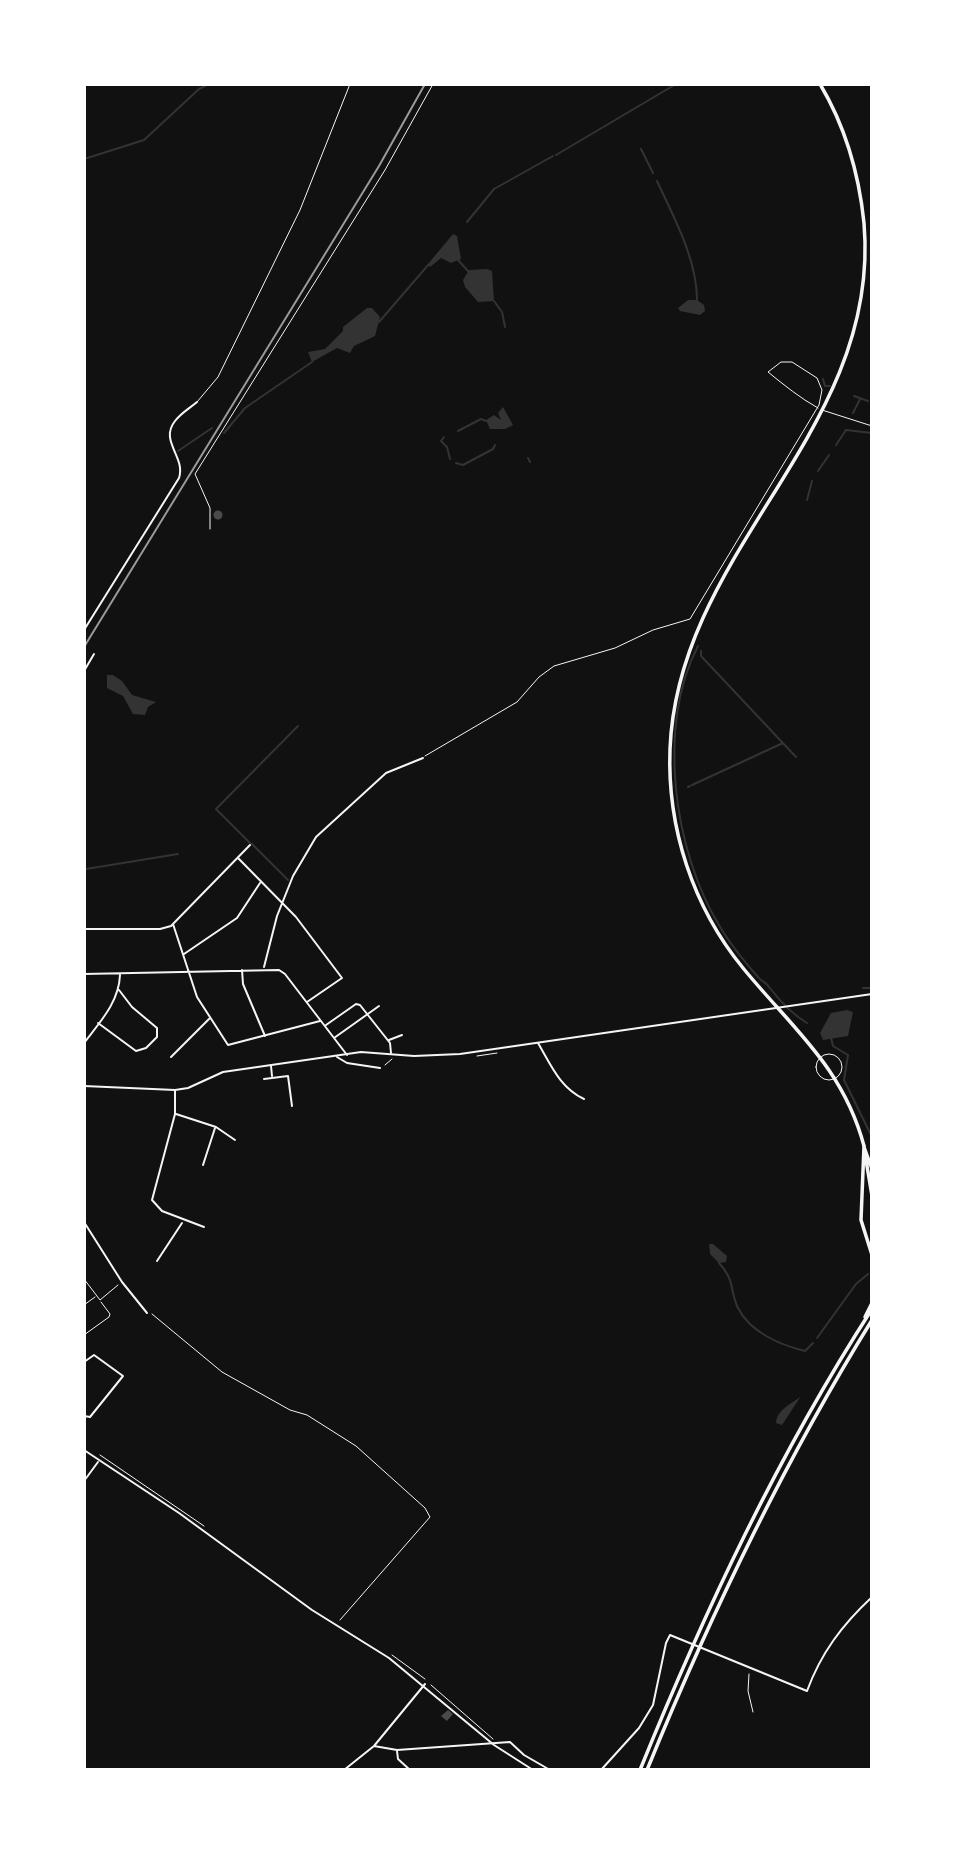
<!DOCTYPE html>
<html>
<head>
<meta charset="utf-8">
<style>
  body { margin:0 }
  #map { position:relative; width:956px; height:1854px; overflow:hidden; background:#111; font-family:"DM Sans",sans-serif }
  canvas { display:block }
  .frame { position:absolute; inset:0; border:86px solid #fff; pointer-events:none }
</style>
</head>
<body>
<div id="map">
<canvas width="956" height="1854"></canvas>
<div class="frame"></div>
</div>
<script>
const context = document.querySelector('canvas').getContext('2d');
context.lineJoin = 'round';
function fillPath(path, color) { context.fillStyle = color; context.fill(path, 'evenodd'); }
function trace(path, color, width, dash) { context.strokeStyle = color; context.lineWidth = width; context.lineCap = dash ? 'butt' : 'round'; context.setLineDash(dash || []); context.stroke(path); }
fillPath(new Path2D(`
  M 453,234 L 457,236 L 461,259 L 451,263 L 441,258 L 430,267 L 428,264 Z
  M 469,270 L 487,269 L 492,271 L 494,301 L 478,302 L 465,287 L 463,280 Z
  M 688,300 L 697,300 L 704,305 L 705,311 L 700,315 L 680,311 L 678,308 Z
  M 367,308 L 372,308 L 380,317 L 375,336 L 354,346 L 350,353 L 337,348 L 312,362 L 308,352 L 325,349 L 343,331 L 343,327 Z
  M 503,407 L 513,425 L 505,429 L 490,429 L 486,420 L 494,415 L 501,420 L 498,413 Z
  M 113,675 L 122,681 L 132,695 L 156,702 L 148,707 L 145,715 L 133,714 L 123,696 L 107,688 L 107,675 Z
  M 847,1010 L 853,1012 L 848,1036 L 823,1040 L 820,1033 L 831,1013 Z
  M 709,1244 L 713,1244 L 727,1256 L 726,1262 L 719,1263 L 710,1254 Z
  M 801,1396 L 782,1425 L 776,1423 C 777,1409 792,1404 801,1396 Z`), '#333');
trace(new Path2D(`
  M 641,149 L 653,173
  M 556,155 L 676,84
  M 84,159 L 144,140 L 199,89 L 209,84
  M 657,181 C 674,218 697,259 697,300
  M 467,222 L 494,189 L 553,156
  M 458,260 L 468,271
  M 494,301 L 502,312 L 505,327
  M 379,322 L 429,264
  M 823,379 L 825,386 L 830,386
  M 854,396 L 868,401
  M 853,413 L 860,399
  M 458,431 L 481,419 L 486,421
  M 224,433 L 245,408 L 312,362
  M 444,437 L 441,441 L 447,447 L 450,459
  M 836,445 L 846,430 L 872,433
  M 178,451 L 212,428
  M 528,458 L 530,462
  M 456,463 L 463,465 L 493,449 L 495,445
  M 818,471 L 829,455
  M 807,500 L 812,481
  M 698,646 C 656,726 674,851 719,925 C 730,944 743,960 758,977 C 761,981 767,983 769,987 C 779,1000 792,1014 807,1023
  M 701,651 L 701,656 L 796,757
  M 692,785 L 783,743
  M 688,787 L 690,786
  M 250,843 L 216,809 L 298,726
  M 252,844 L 288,880
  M 86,869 L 178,854
  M 863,988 L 872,988
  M 831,1038 L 833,1046 L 848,1055 L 844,1080 L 872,1137
  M 719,1263 C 736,1282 729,1289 738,1308 C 750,1332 780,1345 805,1351 L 813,1343
  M 817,1338 L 856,1284 L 868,1274`), '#333', 2);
fillPath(new Path2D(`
  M213.5 515a4.5 4.5 0 1 1 9 0a4.5 4.5 0 1 1-9 0Z
  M 448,1710 L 453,1714 L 447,1721 L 441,1716 Z`), '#4a4a4a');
trace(new Path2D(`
  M 210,529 L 210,508 L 195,474 L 385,170 L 433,84
  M 477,1056 L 497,1053
  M 385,1065 L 392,1059
  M 84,1279 L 100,1300 L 118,1285
  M 84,1305 L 95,1297
  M 152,1314 L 222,1372 L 290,1410 L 307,1415 L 356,1446 L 425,1508 L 430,1517 L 340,1620
  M 84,1335 L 109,1317 L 110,1314 L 101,1302
  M 100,1455 L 204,1526
  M 392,1655 L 425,1679
  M 749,1674 L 748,1691 L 753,1712
  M 431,1685 L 493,1739`), '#f5f5f5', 1);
trace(new Path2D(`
  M 197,402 L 218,377 L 300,210 L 350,84
  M 822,410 L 872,426
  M 425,756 L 517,702 L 539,677 L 554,666 L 615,648 L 653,630 L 690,619 L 819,405 L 822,390 L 817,378 L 792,362 L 781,362 L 768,372 C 784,385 800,398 818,408
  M816 1067a13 13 0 1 1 26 0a13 13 0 1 1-26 0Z`), '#f5f5f5', 1);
trace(new Path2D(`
  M 84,630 L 179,478 C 186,457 159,441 175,421 C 181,413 190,408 197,402
  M 84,671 L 94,654
  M 238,858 L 296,917 L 342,978 L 307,1002
  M 173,924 L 197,997 L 228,1045 L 320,1021
  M 84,929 L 160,929 L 171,926 L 250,845
  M 184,954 L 237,918 L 260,883
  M 264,967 L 277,916 L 293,876 L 316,837 L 386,773 L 423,758
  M 242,970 L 243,984 L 265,1036
  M 84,974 L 279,970 L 285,974 L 347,1055
  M 98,1023 L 136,1051 L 146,1048 L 157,1037 L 157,1028 L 132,1007 L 119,990
  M 326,1025 L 356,1004 L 360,1005 L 390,1043 L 391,1053
  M 334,1038 L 379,1006
  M 389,1040 L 402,1035
  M 84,1043 C 100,1022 119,1002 120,975
  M 538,1043 C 551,1065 560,1088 584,1099
  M 171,1057 L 209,1019
  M 337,1057 L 347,1063 L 380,1068
  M 271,1066 L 272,1076
  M 264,1079 L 288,1076 L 292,1106
  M 175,1091 L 175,1114 L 152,1200 L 162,1211 L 204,1227
  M 176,1114 L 216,1127 L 235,1140
  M 203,1165 L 215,1128
  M 84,1222 L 122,1282 L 147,1313
  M 157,1261 L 182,1223
  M 84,1362 L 94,1355 L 123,1376 L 90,1417 L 84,1416
  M 84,1481 L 98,1462
  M 374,1746 L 397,1750 L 510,1742 L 524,1755 L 550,1770
  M 397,1751 L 398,1759 L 410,1770
  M 344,1770 L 374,1746 L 425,1684
  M 601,1770 L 639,1728 L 653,1705 L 666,1643 L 670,1635 L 807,1691 C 821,1653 842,1625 872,1597`), '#f5f5f5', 2);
trace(new Path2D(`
  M 84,1086 L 175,1090 L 188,1088 L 223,1072 L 361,1052 L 414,1056 L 460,1054 L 872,994
  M 84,1450 L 179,1513 L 312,1610 L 389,1658 L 494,1745 L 533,1770`), '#f5f5f5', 2);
trace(new Path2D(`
  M 820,84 C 845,126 859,174 864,223 C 882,432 678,547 670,749 C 667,828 693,907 743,968 C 792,1028 843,1067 864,1146`), '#f5f5f5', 3.5);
trace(new Path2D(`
  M 864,1146 L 861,1220 L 872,1255
  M 864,1147 L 872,1169
  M 865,1154 L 872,1196
  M 865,1317 L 872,1303
  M 640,1770 C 705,1610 778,1455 872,1309
  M 647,1770 C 711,1613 783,1464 872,1320`), '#f5f5f5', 3.5);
trace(new Path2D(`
  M 84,647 L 379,166 L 425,84`), '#9a9a9a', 2);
</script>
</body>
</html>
